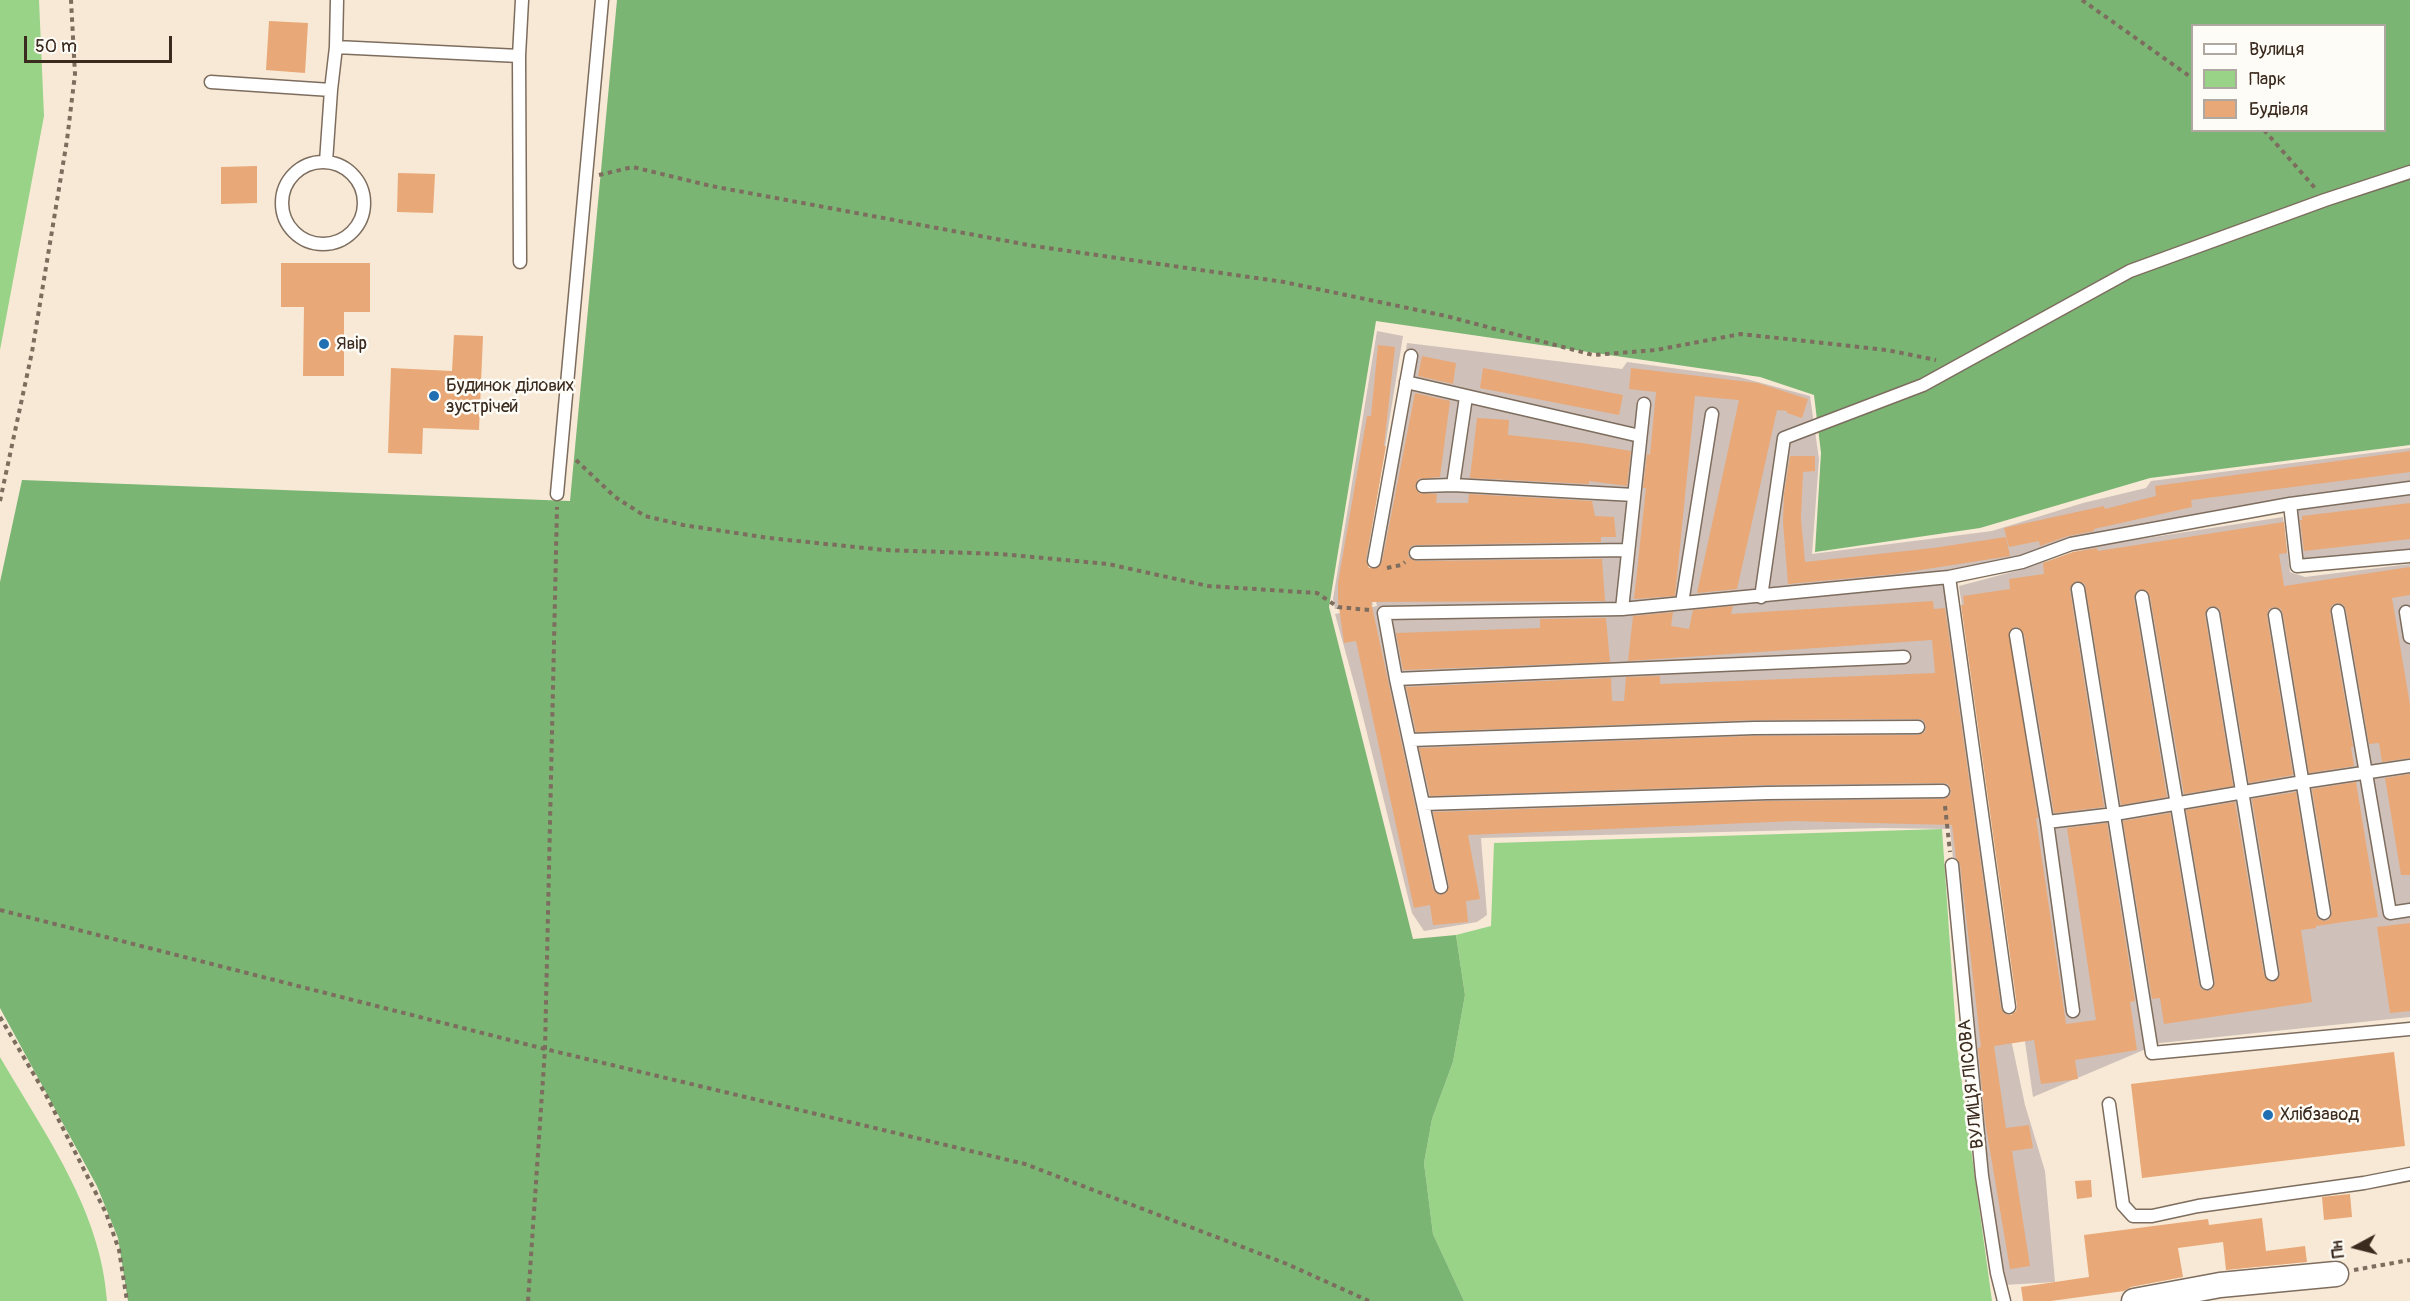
<!DOCTYPE html>
<html>
<head>
<meta charset="utf-8">
<style>
  body { margin:0 }
  #map { position:relative; width:2410px; height:1301px; overflow:hidden; background:#f7e9d5; font-family:Pangolin,sans-serif }
  canvas { display:block }
  .legend { position:absolute; left:2191px; top:24px; width:195px; height:108px; box-sizing:border-box; background:#fdfcf7; border:2px solid #afa8a0; margin:0; padding:8px 10px; list-style:none; font-size:18px; color:#3b2a1e }
  .legend li { display:flex; align-items:center; gap:12px; height:30px }
  .legend b { width:30px; border:2px solid #afa8a0 }
  .north { position:absolute; left:2326px; top:1217px; width:60px; height:60px; -webkit-text-stroke:4px #fdfcf7; paint-order:stroke; rotate:263deg; font-size:16px; font-weight:700; line-height:24px; text-align:center; color:#3b2a1e }
  .north::after { content:''; display:block; margin:auto; width:21px; height:27px; background:#3b2a1e; clip-path:polygon(50% 0,100% 100%,50% 72%,0 100%) }
  .scale { position:absolute; left:24px; top:36px; width:148px; height:27px; box-sizing:border-box; border:3px solid #3b2a1e; border-top:0; padding-left:8px; font-size:18px; line-height:21px; white-space:nowrap; color:#3b2a1e; -webkit-text-stroke:4px #fdfcf7; paint-order:stroke }
</style>
</head>
<body>
<div id="map">
<canvas width="2410" height="1301"></canvas>
<ul class="legend">
<li><b style="height:8px;background:#fff"></b>Вулиця</li>
<li><b style="height:16px;background:#98d387"></b>Парк</li>
<li><b style="height:16px;background:#e9a877"></b>Будівля</li>
</ul>
<div class="north">Пн</div>
<div class="scale">50 m</div>
</div>
<script>
const context = document.querySelector('canvas').getContext('2d');
context.lineJoin = 'round';
function fillPath(path, color) { context.fillStyle = color; context.fill(path, 'evenodd'); }
function trace(path, color, width, dash) { context.strokeStyle = color; context.lineWidth = width; context.lineCap = dash ? 'butt' : 'round'; context.setLineDash(dash || []); context.stroke(path); }
function drawText(font, color, halo, rows, align = 'center') {
  context.font = font + ' Pangolin,sans-serif'; context.lineWidth = 5; context.setLineDash([]); context.textBaseline = 'middle'; context.strokeStyle = halo; context.fillStyle = color; for (const [text, x, y, turn = 0] of rows) {
    context.save(); context.translate(x, y); context.rotate((+turn || 0) * Math.PI / 180); context.textAlign = isNaN(turn) ? turn : align; if (halo) context.strokeText(text, 0, 0); context.fillText(text, 0, 0); context.restore();
  }
}
fillPath(new Path2D(`
  M 1377,331 L 1403,336 L 1365,571 L 1373,605 L 1335,609 L 1333,599 Z
  M 1407,343 L 1622,369 L 1627,362 L 1739,377 L 1810,396 L 1819,459 L 1812,554 L 1992,531 L 2083,503 L 2146,488 L 2151,481 L 2410,448 L 2410,551 L 2303,560 L 2296,509 L 2082,546 L 1946,586 L 2006,1016 L 2025,1105 L 2045,1171 L 2055,1282 L 2004,1285 L 1980,1123 L 1950,829 L 1882,828 L 1481,838 L 1487,915 L 1477,922 L 1424,931 L 1412,913 L 1359,701 L 1335,614 L 1377,606 L 1369,573 L 1401,388 Z
  M 2283,517 L 2290,572 L 2305,577 L 2410,564 L 2410,1017 L 2160,1043 L 2033,1097 L 1959,586 L 2016,571 L 2095,546 Z`), '#cfc0ba');
fillPath(new Path2D(`
  M 0,0 L 39,0 L 44,116 L 0,350 Z
  M 1942,829 L 1957,1047 L 1992,1301 L 1464,1301 L 1433,1234 L 1424,1163 L 1432,1119 L 1453,1062 L 1465,995 L 1456,935 L 1491,926 L 1494,843 Z
  M 0,1057 C 44,1133 101,1210 107,1301 L 0,1301 Z`), '#98d387');
fillPath(new Path2D(`
  M 617,0 L 2410,0 L 2410,445 L 2150,478 L 1980,528 L 1815,552 L 1821,453 L 1814,395 L 1760,377 L 1376,321 L 1329,607 L 1413,939 L 1456,935 L 1465,995 L 1453,1062 L 1432,1119 L 1424,1163 L 1433,1234 L 1464,1301 L 128,1301 L 118,1238 L 97,1186 L 0,1008 L 0,582 L 22,480 L 570,501 ZM 2192,26 L 2384,26 L 2384,130 L 2192,130 Z`), '#7ab574');
fillPath(new Path2D(`
  M 269,21 L 308,23 L 305,73 L 266,70 Z
  M 257,166 L 257,203 L 221,204 L 221,167 Z
  M 398,173 L 435,174 L 433,213 L 397,212 Z
  M 281,263 L 370,263 L 370,312 L 344,312 L 344,376 L 303,376 L 304,307 L 281,307 Z
  M 454,335 L 483,336 L 479,430 L 423,428 L 422,454 L 388,453 L 391,368 L 452,371 Z
  M 1378,345 L 1395,347 L 1384,446 L 1386,446 L 1366,560 L 1369,568 L 1377,568 L 1382,562 L 1415,393 L 1450,401 L 1440,477 L 1418,479 L 1415,487 L 1419,493 L 1437,494 L 1436,503 L 1468,503 L 1469,494 L 1592,501 L 1595,516 L 1614,517 L 1616,537 L 1601,537 L 1601,542 L 1416,545 L 1411,546 L 1408,553 L 1409,558 L 1416,561 L 1602,559 L 1605,601 L 1371,602 L 1433,889 L 1439,895 L 1446,893 L 1449,886 L 1433,812 L 1767,801 L 1943,799 L 1950,796 L 1951,790 L 1948,784 L 1943,783 L 1767,785 L 1430,796 L 1419,748 L 1754,736 L 1918,735 L 1925,732 L 1926,726 L 1923,720 L 1918,719 L 1754,720 L 1416,732 L 1406,687 L 1611,678 L 1612,701 L 1624,701 L 1626,677 L 1660,676 L 1660,684 L 1935,673 L 1932,640 L 1628,661 L 1633,616 L 1673,612 L 1671,626 L 1689,629 L 1693,610 L 1733,606 L 1731,614 L 1933,601 L 1934,609 L 1945,608 L 2001,1008 L 2005,1014 L 2011,1015 L 2016,1011 L 2017,1006 L 1961,605 L 1964,605 L 1963,596 L 2010,589 L 2009,579 L 2044,574 L 2043,563 L 2073,552 L 2097,548 L 2098,551 L 2284,522 L 2287,553 L 2279,554 L 2284,586 L 2410,567 L 2410,595 L 2392,598 L 2410,705 L 2410,758 L 2382,762 L 2379,743 L 2369,744 L 2346,610 L 2344,605 L 2337,603 L 2332,605 L 2330,612 L 2353,747 L 2351,747 L 2354,766 L 2309,773 L 2283,614 L 2281,609 L 2274,607 L 2269,609 L 2267,616 L 2293,775 L 2249,783 L 2221,613 L 2219,608 L 2212,606 L 2207,608 L 2205,615 L 2233,786 L 2184,794 L 2150,596 L 2145,590 L 2137,590 L 2134,598 L 2167,797 L 2121,805 L 2085,584 L 2076,581 L 2071,586 L 2070,590 L 2104,807 L 2054,813 L 2024,634 L 2018,627 L 2014,627 L 2009,632 L 2038,818 L 2036,818 L 2066,1024 L 2096,1020 L 2067,828 L 2107,823 L 2135,1001 L 2130,1002 L 2137,1050 L 2075,1060 L 2078,1079 L 2041,1084 L 2034,1040 L 1994,1046 L 2006,1128 L 2029,1125 L 2033,1148 L 2012,1151 L 2030,1266 L 2010,1269 L 1985,1121 L 1978,1048 L 1981,1047 L 1960,864 L 1956,858 L 1952,825 L 1794,821 L 1468,835 L 1480,899 L 1466,901 L 1468,922 L 1433,925 L 1430,905 L 1414,908 L 1356,641 L 1344,643 L 1338,600 L 1338,583 L 1367,416 L 1371,416 Z
  M 1422,356 L 1456,363 L 1453,384 L 1418,376 Z
  M 1483,368 L 1623,395 L 1619,415 L 1480,388 Z
  M 1631,368 L 1758,383 L 1808,399 L 1802,418 L 1787,413 L 1787,411 L 1777,410 L 1737,589 L 1697,593 L 1739,400 L 1695,396 L 1675,596 L 1634,599 L 1646,488 L 1643,488 L 1647,454 L 1650,455 L 1656,392 L 1629,389 Z
  M 1477,418 L 1509,420 L 1508,435 L 1582,443 L 1631,451 L 1627,486 L 1589,481 L 1589,484 L 1470,478 Z
  M 2410,451 L 2410,472 L 2191,500 L 2192,507 L 2094,529 L 2094,531 L 2068,536 L 2040,546 L 2039,541 L 2009,547 L 2004,528 L 2104,506 L 2105,509 L 2156,496 L 2155,486 Z
  M 1790,456 L 1815,456 L 1815,471 L 1803,472 L 1801,519 L 1805,562 L 1933,548 L 2006,537 L 2010,556 L 1895,574 L 1788,584 L 1783,522 L 1784,494 Z
  M 2410,503 L 2410,539 L 2304,551 L 2300,520 L 2302,520 L 2302,516 Z
  M 1606,618 L 1610,662 L 1403,670 L 1396,633 L 1540,628 L 1540,619 Z
  M 2410,774 L 2410,875 L 2401,875 L 2385,778 Z
  M 2356,782 L 2378,917 L 2316,926 L 2316,928 L 2301,930 L 2312,1002 L 2164,1024 L 2160,998 L 2152,999 L 2123,821 L 2170,813 L 2199,984 L 2201,989 L 2208,991 L 2213,989 L 2215,982 L 2186,810 L 2235,802 L 2264,975 L 2269,981 L 2274,982 L 2279,977 L 2280,973 L 2252,799 L 2296,792 L 2316,914 L 2318,919 L 2325,921 L 2330,919 L 2332,912 L 2312,789 Z
  M 2410,923 L 2410,1011 L 2390,1013 L 2377,927 Z
  M 2394,1052 L 2405,1146 L 2142,1178 L 2131,1084 Z
  M 2091,1180 L 2092,1197 L 2077,1199 L 2075,1181 Z
  M 2350,1194 L 2352,1217 L 2324,1220 L 2322,1197 Z
  M 2262,1218 L 2266,1251 L 2305,1246 L 2307,1262 L 2226,1270 L 2223,1242 L 2178,1248 L 2183,1277 L 2131,1287 L 2124,1291 L 2051,1301 L 2023,1301 L 2021,1287 L 2089,1277 L 2084,1235 L 2208,1219 L 2209,1225 Z`), '#e9a877');
const service = new Path2D(`
  M 336,47 L 519,56
  M 211,82 L 331,90
  M282 203a41 41 0 1 1 82 0a41 41 0 1 1-82 0Z
  M 326,162 L 331,90 L 336,47 L 337,0
  M 520,262 L 519,56 L 522,0
  M 1406,382 L 1640,436
  M 1453,485 L 1466,397
  M 1423,486 L 1453,485 L 1634,495
  M 557,494 L 602,0
  M 2290,504 L 2410,488
  M 1416,553 L 1628,550
  M 1374,561 L 1411,356
  M 1949,577 L 2009,1007
  M 2078,589 L 2152,1053 L 2410,1029
  M 1761,597 L 1784,438 L 1923,385 L 2130,271 L 2325,200 L 2410,172
  M 2142,597 L 2207,983
  M 1682,603 L 1712,414
  M 1622,609 L 1644,404
  M 2338,611 L 2390,913 L 2410,910
  M 2406,612 L 2410,637
  M 2213,614 L 2272,974
  M 2275,615 L 2324,913
  M 2016,635 L 2047,822 L 2073,1011
  M 1396,679 L 1904,657
  M 1411,740 L 1754,728 L 1918,727
  M 1423,804 L 1767,793 L 1943,791
  M 2047,822 L 2115,814 L 2303,782 L 2410,766
  M 1952,865 L 1982,1176 L 1997,1273 L 2004,1301
  M 1441,887 L 1396,679 L 1384,613 L 1622,609 L 1949,577 L 2022,562 L 2071,544 L 2290,504 L 2297,566 L 2410,556
  M 2109,1104 L 2123,1205 L 2133,1216 L 2152,1216 L 2198,1206 L 2364,1183 L 2410,1174`);
const minor = new Path2D(`
  M 2134,1301 L 2220,1285 L 2336,1274`);
trace(service, '#7d6d5e', 15);
trace(minor, '#7d6d5e', 27);
trace(new Path2D(`
  M 2082,0 L 2192,78
  M 2264,130 L 2315,188
  M 599,175 L 633,167 L 711,186 L 1034,246 L 1284,282 L 1446,316 L 1593,355 L 1656,350 L 1741,334 L 1887,350 L 1936,360
  M 576,460 L 615,497 L 645,516 L 683,525 L 769,538 L 884,550 L 1000,554 L 1108,564 L 1208,586 L 1317,593 L 1338,607 L 1369,610
  M 0,501 L 32,352 L 67,140 L 75,74 L 71,0
  M 1387,568 L 1401,565 L 1405,562
  M 1945,806 L 1950,852
  M 0,910 L 545,1049 L 1025,1164 L 1287,1264 L 1369,1301
  M 0,1017 L 46,1095 L 106,1213 L 119,1250 L 127,1301
  M 2354,1270 L 2410,1260
  M 528,1301 L 545,1049 L 557,507`), '#7d6d5e', 4, [4.5, 4.5]);
trace(service, '#fff', 12);
trace(minor, '#fff', 24);
for (const [x, y, r, color] of [
  [324,344,6,"#1f6fb2"],
  [434,396,6,"#1f6fb2"],
  [2268,1115,6,"#1f6fb2"]
]) { const dot = new Path2D(); dot.arc(x, y, r, 0, 2 * Math.PI); context.fillStyle = color; context.fill(dot); trace(dot, '#fdfcf7', 2); }
drawText('18px', '#3b2a1e', '#fdfcf7', [
  ["Явір",336,344],
  ["Будинок ділових",446,386],
  ["зустрічей",446,407],
  ["Хлібзавод",2280,1115]
], 'left');
drawText('18px', '#3b2a1e', '#fdfcf7', [
  ["ВУЛИЦЯ ЛІСОВА",1972,1084,-96]
]);
</script>
</body>
</html>
